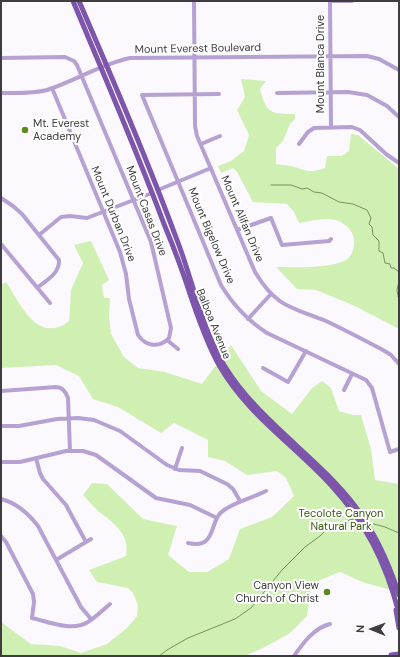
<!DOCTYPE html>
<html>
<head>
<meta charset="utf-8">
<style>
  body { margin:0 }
  #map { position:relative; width:400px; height:657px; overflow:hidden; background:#fbf9fe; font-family:"DM Sans",sans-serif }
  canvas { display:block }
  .frame { position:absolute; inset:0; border:2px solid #3d3c3f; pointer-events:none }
  .north { position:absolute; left:352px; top:609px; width:40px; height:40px; -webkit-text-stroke:3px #fff; paint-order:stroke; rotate:271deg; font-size:11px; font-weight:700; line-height:16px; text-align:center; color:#3d3c3f }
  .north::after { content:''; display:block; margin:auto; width:14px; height:18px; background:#3d3c3f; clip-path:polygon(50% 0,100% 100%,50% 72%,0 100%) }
</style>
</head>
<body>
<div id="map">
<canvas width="400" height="657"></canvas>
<div class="frame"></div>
<div class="north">N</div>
</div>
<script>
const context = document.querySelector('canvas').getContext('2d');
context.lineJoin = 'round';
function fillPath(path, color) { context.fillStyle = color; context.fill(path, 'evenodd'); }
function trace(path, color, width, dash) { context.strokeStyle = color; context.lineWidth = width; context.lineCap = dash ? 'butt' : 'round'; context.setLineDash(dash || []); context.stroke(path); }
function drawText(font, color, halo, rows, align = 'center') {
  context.font = font + ' "DM Sans",sans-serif'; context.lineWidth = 4; context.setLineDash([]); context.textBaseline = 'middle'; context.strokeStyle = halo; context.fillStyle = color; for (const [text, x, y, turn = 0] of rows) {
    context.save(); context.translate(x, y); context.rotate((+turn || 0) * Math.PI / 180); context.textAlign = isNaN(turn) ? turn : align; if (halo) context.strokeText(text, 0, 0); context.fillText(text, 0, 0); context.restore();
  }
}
fillPath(new Path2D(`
  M 241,79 L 266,81 L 260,89 C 266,114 272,114 295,114 L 295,119 L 290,124 L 283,141 L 276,148 L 276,164 C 281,165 286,165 291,166 C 306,170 309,174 325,168 L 327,156 L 342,156 L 349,151 L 351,134 L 358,135 L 399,169 L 399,329 L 355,306 L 316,290 L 297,289 L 276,267 C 295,267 329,269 346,260 C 354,256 356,241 352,233 C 349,227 342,222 336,220 C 324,217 311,221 299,223 L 294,212 L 287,204 L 253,202 L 237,172 L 233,168 L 221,173 L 218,166 L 231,161 L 244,151 L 249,135 L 237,110 L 245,97 Z
  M 91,241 L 109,280 L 102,285 L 104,298 L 110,298 L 109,316 L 111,334 L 124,357 L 138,368 L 165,372 L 202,384 L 231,345 L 261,391 L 292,414 L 312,388 L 322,381 L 331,388 L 339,411 L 353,415 L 361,415 L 371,449 L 375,480 L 399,484 L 399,592 L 362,582 L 340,572 L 320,580 L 311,588 L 307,616 L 290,633 L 267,646 L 245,656 L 1,656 L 1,622 L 31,644 L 60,646 L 81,653 L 107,644 L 128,627 L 137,616 L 138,605 L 133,593 L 128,588 L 97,582 L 89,570 L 126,556 C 130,534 114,523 98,511 C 93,506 88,500 83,495 L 92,483 L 107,484 L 143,519 L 177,526 L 168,555 L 189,572 L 207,572 L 229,559 L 240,529 L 272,517 L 294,496 L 286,478 L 277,471 L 247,475 L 225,461 L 208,457 L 208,440 L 174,423 L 161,433 L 118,407 L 93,399 L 79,376 L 56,365 L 1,368 L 1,285 L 6,282 C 17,298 33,336 58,327 C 62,326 66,323 69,321 L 71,290 L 83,263 L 74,245 Z`), '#cff0b2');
trace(new Path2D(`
  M 271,185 L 291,185 L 302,189 L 307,188 L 314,192 L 322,193 L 339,202 L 353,204 L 367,210 L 371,218 L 369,224 L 372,227 L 373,235 L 379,241 L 379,251 L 383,253 L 385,263 L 390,264 L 391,268 L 394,268 L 399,272
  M 399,283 C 396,288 397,294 399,299
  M 370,523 L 385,527 L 399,533
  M 159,656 L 167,650 L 188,638 L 235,619 L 251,608 L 282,570 L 305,547 L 320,536 L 328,528 L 344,526 L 349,520 L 354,519`), '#799163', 1);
trace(new Path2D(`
  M 194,1 L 195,126 L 197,136 L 255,272 C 276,307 291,307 326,321 C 345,330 364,340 383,350 L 391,355 L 399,364
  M 330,1 L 331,128
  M 330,1 L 352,1
  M 1,58 L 65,57 L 74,61 L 77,65 L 151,242 L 171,328 L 169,338 C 160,348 146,347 138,335 L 129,299 L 126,274 L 120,252 L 52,88
  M 1,93 C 16,93 32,94 47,90 C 75,81 101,64 130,58 L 367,56 L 379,59 L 399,70
  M 277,93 L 348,92 L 367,95 L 387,106 L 399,117
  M 219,94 L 142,95 L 221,285 C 233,305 247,320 267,333 L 366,380 L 372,388 L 390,452 L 399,449
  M 201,144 L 220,136
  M 299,144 L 308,132 L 314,128 L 352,127 L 360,130 L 386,154 L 399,163
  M 158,190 L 211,168
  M 1,198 L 13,206 L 22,214 L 59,260 C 60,273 47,280 38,287
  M 237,230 L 271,218 L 282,245 L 329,241 L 331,239
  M 39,235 L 61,217 L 70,216 L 87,218 L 152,193
  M 1,244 L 50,303
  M 248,319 L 271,294
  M 167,340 L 178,349
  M 263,368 L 288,382 L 306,351
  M 344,390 L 352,374
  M 1,391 L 56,387 C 63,387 66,392 68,398 L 70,451
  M 1,426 L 19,426 L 57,419 L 78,418 L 94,420 L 120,431 L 167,465 L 179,470 L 200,471 L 227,484 L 233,489 L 240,501
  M 36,458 L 40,473 L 43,479 L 66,505 L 86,542
  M 1,462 L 20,462 L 66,451 L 83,451 L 96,455 L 156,498 L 190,505 L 217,518
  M 175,469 L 182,448
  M 1,499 C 17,503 28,513 38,526 L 81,607 L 91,619
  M 1,536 L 6,542 L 33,594 L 34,602 L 32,618 C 49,622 72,632 88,622 C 96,617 103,610 110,604
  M 188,543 C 218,550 208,520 224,510 C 237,501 252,498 266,491
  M 56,560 L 91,539
  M 294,656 C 303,643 314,628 330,624`), '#b5a2d2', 4);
trace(new Path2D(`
  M 73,1 C 104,75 136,149 164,224 C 174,248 183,272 191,297 C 199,320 207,344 219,365 C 246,413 293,444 330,484 C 366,523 385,561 399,613
  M 79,1 C 113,80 147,159 177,240 C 193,281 201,327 224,365 C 257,420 317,456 355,506 C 375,533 389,563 399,595
  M 396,610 L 399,628
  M 391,655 L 399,654`), '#7d55ab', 5);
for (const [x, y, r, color] of [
  [25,130,4,"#5c8a1c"],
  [327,592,4,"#5c8a1c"]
]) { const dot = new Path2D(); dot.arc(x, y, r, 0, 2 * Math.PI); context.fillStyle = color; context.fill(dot); trace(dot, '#fff', 1.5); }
drawText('11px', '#3d3c3f', '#fff', [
  ["Mount Everest Boulevard",198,49,-1],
  ["Mount Blanca Drive",321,64,-90],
  ["Mount Casas Drive",146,211,69],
  ["Mount Durban Drive",113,214,68],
  ["Mount Alifan Drive",242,219,67],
  ["Mount Bigelow Drive",211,236,67],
  ["Balboa Avenue",213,324,68]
]);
drawText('11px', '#3d3c3f', '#fff', [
  ["Mt. Everest",33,124],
  ["Academy",33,137],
  ["Canyon View",319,586,"right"],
  ["Church of Christ",319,599,"right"]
], 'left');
drawText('11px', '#38560f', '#fff', [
  ["Tecolote Canyon",341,514],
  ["Natural Park",341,527]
]);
</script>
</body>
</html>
